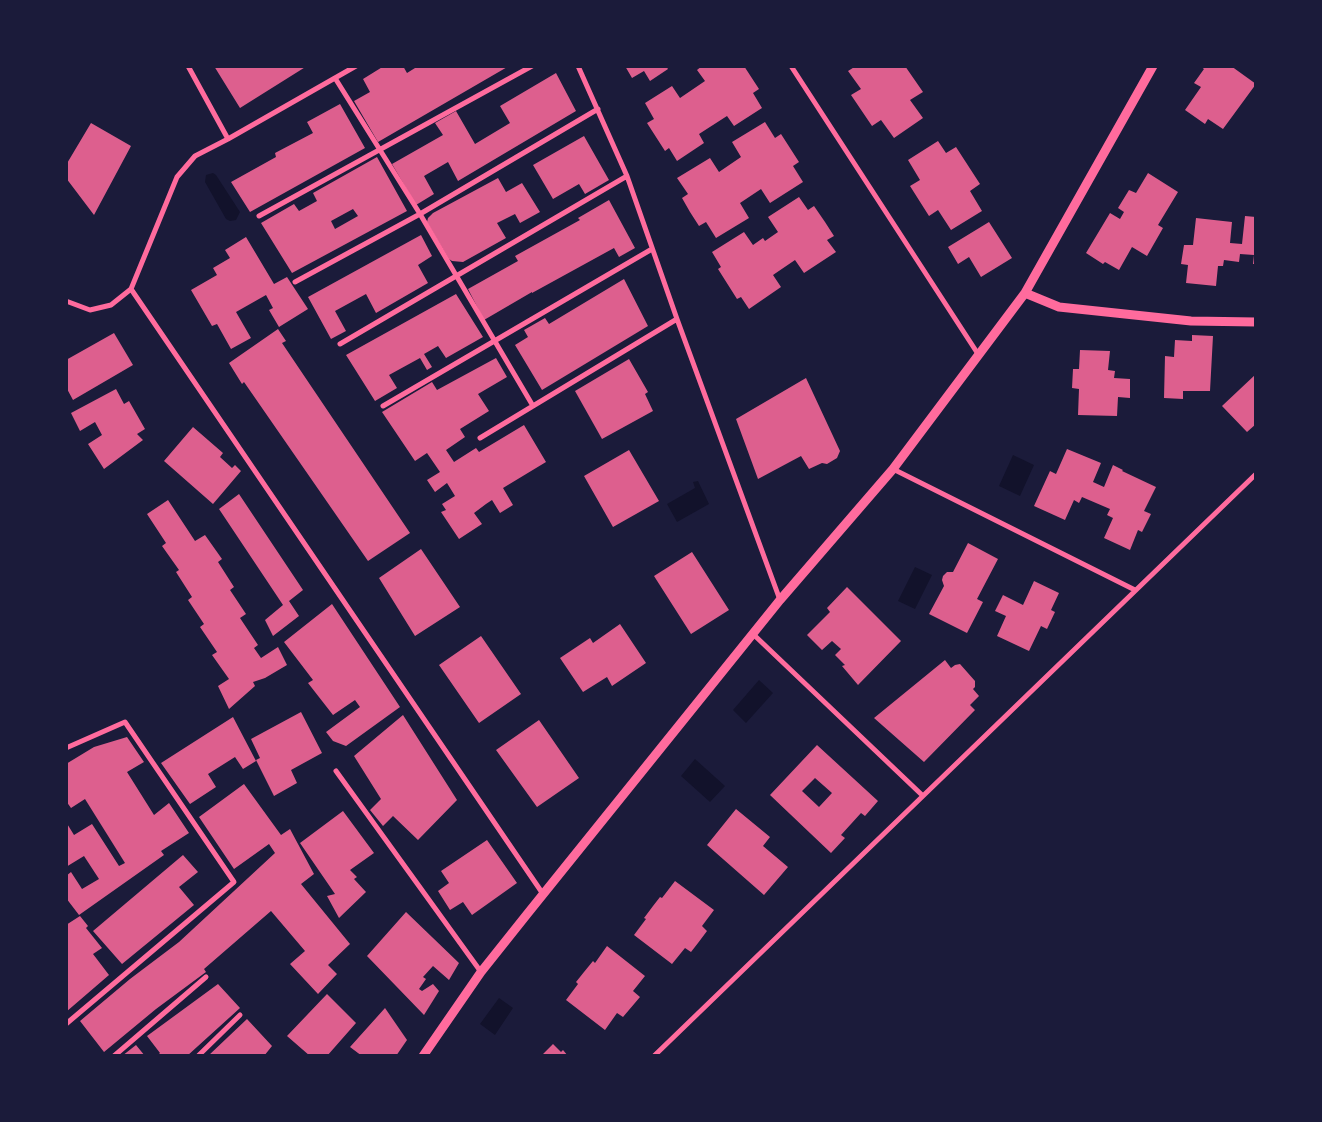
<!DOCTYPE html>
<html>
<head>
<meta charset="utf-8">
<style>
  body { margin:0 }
  #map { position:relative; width:1322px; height:1122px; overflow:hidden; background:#1b1b3a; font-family:"Archivo Narrow",sans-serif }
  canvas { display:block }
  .frame { position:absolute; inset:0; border:68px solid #1b1b3a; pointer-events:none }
</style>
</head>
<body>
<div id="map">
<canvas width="1322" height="1122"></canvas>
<div class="frame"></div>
</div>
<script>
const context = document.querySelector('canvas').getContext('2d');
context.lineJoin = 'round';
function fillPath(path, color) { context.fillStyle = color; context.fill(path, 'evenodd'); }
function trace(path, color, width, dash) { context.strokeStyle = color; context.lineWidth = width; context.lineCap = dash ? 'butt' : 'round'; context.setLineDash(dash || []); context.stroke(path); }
fillPath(new Path2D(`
  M 213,173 L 216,175 L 240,212 L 236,220 L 230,221 L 226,219 L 205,182 L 206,175 Z
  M 1013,455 L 1034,465 L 1020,496 L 999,486 Z
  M 698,481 L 709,504 L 677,522 L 667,504 L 695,488 L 693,482 Z
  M 915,567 L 932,575 L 915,609 L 898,601 Z
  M 759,680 L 773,693 L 746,723 L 733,710 Z
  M 695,759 L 725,786 L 710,802 L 681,776 Z
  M 499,998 L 513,1008 L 495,1035 L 480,1024 Z`), '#12122b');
fillPath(new Path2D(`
  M 214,66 L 307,66 L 240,108 Z
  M 384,66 L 403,66 L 407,73 L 415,68 L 415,66 L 509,66 L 378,142 L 354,101 L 370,92 L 363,79 Z
  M 625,66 L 666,66 L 668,69 L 650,81 L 644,71 L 632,78 Z
  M 702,66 L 744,66 L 759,89 L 753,93 L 762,108 L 734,126 L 727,116 L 699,134 L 704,143 L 677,161 L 669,148 L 665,151 L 647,123 L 654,119 L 645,103 L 672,86 L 680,98 L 705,81 L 697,70 Z
  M 856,66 L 905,66 L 923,92 L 910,100 L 923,118 L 894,138 L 881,120 L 872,126 L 851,95 L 861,89 L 848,71 Z
  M 1200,66 L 1231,66 L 1256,84 L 1223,129 L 1208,119 L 1205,124 L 1185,110 L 1201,87 L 1194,83 L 1204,69 Z
  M 556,73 L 576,111 L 458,181 L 448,162 L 424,176 L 434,194 L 416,205 L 392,164 L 443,135 L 435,123 L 456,111 L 475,144 L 510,123 L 500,106 Z
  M 340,104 L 365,148 L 250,212 L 231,182 L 276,157 L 275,153 L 313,133 L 307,122 Z
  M 765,122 L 775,138 L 781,134 L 799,162 L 793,166 L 803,182 L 770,203 L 761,189 L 740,203 L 749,218 L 716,238 L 706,222 L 699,226 L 690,212 L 682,198 L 688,194 L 677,178 L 710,158 L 719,172 L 741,157 L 732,142 Z
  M 91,123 L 131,146 L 94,215 L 66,178 L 66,165 Z
  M 584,136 L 609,180 L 585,194 L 579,184 L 553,199 L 533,165 Z
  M 938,141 L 946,153 L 956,147 L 980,184 L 970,191 L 982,211 L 951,230 L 938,210 L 929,216 L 910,186 L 920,180 L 908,160 Z
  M 377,157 L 407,211 L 292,273 L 261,223 L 294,204 L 299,211 L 317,201 L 313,193 ZM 353,209 L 358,216 L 335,229 L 331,221 Z
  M 1148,173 L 1178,192 L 1158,225 L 1163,228 L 1147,256 L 1132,247 L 1119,270 L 1105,262 L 1103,264 L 1086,253 L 1110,213 L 1120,219 L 1124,212 L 1118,208 L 1129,190 L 1136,193 Z
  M 498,178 L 506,192 L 522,183 L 540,212 L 520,223 L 515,214 L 497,223 L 506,238 L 463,262 L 452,261 L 449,259 L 427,222 L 428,218 L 433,213 Z
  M 799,197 L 808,210 L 814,206 L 825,222 L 834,236 L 827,240 L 836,252 L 804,273 L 795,260 L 773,275 L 781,287 L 749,309 L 741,297 L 737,299 L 718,269 L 721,267 L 712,252 L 744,232 L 753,245 L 763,238 L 765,241 L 778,232 L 768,217 Z
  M 609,200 L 635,248 L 619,257 L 614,248 L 532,293 L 532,292 L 484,320 L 468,289 L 518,261 L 515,256 L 580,220 L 578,218 Z
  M 1245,216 L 1256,217 L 1256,264 L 1253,264 L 1254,255 L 1240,254 L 1239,262 L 1224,260 L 1223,266 L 1218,266 L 1216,286 L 1186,283 L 1188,265 L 1181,264 L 1184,245 L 1193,245 L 1196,218 L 1232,222 L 1230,243 L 1242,244 Z
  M 989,222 L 1012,258 L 981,277 L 969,257 L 958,264 L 948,247 Z
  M 421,235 L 432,256 L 418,265 L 428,283 L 376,313 L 366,294 L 335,311 L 346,331 L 331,339 L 308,297 Z
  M 246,237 L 274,284 L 287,277 L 308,309 L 279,327 L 269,310 L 273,308 L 266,295 L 236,312 L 251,338 L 231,349 L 217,324 L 212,326 L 191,290 L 217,275 L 213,268 L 230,258 L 225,250 Z
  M 624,279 L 648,326 L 542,390 L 515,345 L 528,337 L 524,330 L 545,318 L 549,324 Z
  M 456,294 L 483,337 L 446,358 L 438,346 L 424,354 L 432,367 L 427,370 L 420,358 L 389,375 L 397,388 L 375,401 L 346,355 Z
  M 278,329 L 286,341 L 282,343 L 410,533 L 368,561 L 244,382 L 242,384 L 229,363 Z
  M 114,333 L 133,365 L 73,400 L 66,387 L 66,360 Z
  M 1192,335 L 1213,336 L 1210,391 L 1183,391 L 1183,399 L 1164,398 L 1165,356 L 1174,357 L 1175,340 L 1192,341 Z
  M 1080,350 L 1110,351 L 1108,370 L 1115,371 L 1114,378 L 1130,379 L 1130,398 L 1118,397 L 1117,416 L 1078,415 L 1079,389 L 1072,388 L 1073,369 L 1079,369 Z
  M 496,358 L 507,377 L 478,394 L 489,411 L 460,429 L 465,437 L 446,450 L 454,462 L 476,448 L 479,452 L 524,425 L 546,462 L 503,488 L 513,505 L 500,513 L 492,500 L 486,504 L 474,513 L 482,524 L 459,539 L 441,512 L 446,510 L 442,504 L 455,496 L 447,483 L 435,492 L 427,480 L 440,472 L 427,453 L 415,461 L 382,412 L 432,382 L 437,390 Z
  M 629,359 L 648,392 L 645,394 L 653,411 L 602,439 L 575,391 Z
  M 1256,374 L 1256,424 L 1247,432 L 1222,406 Z
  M 806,378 L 840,451 L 837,458 L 827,464 L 822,463 L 809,469 L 801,456 L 758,479 L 736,419 Z
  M 116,389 L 124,404 L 129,401 L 145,429 L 137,434 L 143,440 L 104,469 L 88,444 L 102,435 L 95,422 L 80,431 L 71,413 Z
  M 193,427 L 223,453 L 220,457 L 232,468 L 235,465 L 241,471 L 213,504 L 164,461 Z
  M 1067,449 L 1101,463 L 1093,482 L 1104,487 L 1113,465 L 1123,470 L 1122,471 L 1156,487 L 1144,511 L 1151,514 L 1142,532 L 1138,530 L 1130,550 L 1104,538 L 1113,518 L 1107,515 L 1110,509 L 1082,497 L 1079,503 L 1074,500 L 1065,520 L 1034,506 L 1050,471 L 1056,474 Z
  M 629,450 L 659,501 L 613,527 L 584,476 Z
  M 239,494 L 303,590 L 289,601 L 299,616 L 273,636 L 265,620 L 283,605 L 219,509 Z
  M 168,500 L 195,541 L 205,535 L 222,559 L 218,562 L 234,587 L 230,590 L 246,614 L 240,618 L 258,645 L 254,648 L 261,658 L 278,647 L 287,665 L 265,678 L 253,682 L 255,686 L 229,709 L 218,686 L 229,679 L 212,655 L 217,652 L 200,627 L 204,624 L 188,600 L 192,597 L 176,572 L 179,570 L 162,546 L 166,543 L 147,514 Z
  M 968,543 L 998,559 L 977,599 L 983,602 L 967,633 L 929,614 L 944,586 L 942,580 L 943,576 L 947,572 L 953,572 Z
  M 421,549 L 460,607 L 415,636 L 379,578 Z
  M 692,552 L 729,610 L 691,634 L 654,576 Z
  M 1034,581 L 1059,593 L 1051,610 L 1055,612 L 1047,629 L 1041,626 L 1029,651 L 997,636 L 1006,616 L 995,611 L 1003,595 L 1023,605 Z
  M 847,587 L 901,641 L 858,685 L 842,666 L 845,665 L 835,655 L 841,649 L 832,641 L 822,650 L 807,635 L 830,612 L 827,608 Z
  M 332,604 L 400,707 L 346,746 L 333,741 L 326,732 L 360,707 L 355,700 L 333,715 L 308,683 L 313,680 L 284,642 Z
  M 620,624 L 646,663 L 612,686 L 607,677 L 583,692 L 560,658 L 590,638 L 593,643 Z
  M 481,636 L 521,694 L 479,723 L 439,665 Z
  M 945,660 L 951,668 L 955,665 L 960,664 L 975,681 L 975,687 L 973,689 L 979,696 L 970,705 L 975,710 L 924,762 L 874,718 Z
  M 301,712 L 322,753 L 291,770 L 297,783 L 274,796 L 256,760 L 260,758 L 251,739 Z
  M 403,715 L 457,800 L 418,840 L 393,816 L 383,826 L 370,810 L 381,799 L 354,756 Z
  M 233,717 L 256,761 L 243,769 L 235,757 L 208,774 L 216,787 L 190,804 L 161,763 Z
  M 539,720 L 579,778 L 537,807 L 496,750 Z
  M 127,737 L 144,762 L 127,772 L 154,815 L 169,803 L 189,833 L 161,851 L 164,855 L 79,915 L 66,898 L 66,876 L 71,872 L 82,889 L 99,879 L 84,856 L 66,867 L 66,822 L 74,835 L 92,824 L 119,866 L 125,863 L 85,799 L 71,808 L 66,801 L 66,764 L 94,747 Z
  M 817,745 L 878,801 L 865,816 L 861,813 L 841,835 L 845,838 L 831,853 L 770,795 ZM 815,778 L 832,793 L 819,807 L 802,791 Z
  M 244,784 L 281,835 L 290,829 L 314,874 L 301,884 L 350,944 L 328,965 L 337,974 L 318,994 L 290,964 L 305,951 L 271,911 L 204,969 L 206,972 L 156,1009 L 104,1052 L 80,1021 L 130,979 L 179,942 L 275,853 L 269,844 L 234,869 L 199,817 Z
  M 736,809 L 770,837 L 763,846 L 788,867 L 764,895 L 707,845 Z
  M 343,811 L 374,853 L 350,870 L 357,877 L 354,879 L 366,892 L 339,918 L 327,896 L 335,894 L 300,843 Z
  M 487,840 L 517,883 L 472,915 L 463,902 L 450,910 L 438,891 L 449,883 L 441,871 Z
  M 183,855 L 198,872 L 179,887 L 194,905 L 122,964 L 93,931 Z
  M 675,881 L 714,910 L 702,926 L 707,931 L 698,943 L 691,952 L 685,948 L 672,964 L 634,935 L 646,919 L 644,918 L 653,906 L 660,897 L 662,898 Z
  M 406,912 L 459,963 L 449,980 L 433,966 L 423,977 L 426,979 L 419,989 L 422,991 L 433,984 L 439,991 L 424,1015 L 367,956 Z
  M 80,916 L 88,926 L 86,928 L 102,948 L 93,954 L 109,975 L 66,1012 L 66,925 Z
  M 607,946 L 645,976 L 633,991 L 640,997 L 623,1017 L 617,1013 L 605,1030 L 566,1000 L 578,984 L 576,982 L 584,972 L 593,961 L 595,963 Z
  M 218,984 L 240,1008 L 187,1056 L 157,1056 L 160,1053 L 147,1036 Z
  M 327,994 L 356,1023 L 327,1056 L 310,1056 L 287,1036 Z
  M 385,1008 L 407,1040 L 396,1056 L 362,1056 L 350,1047 Z
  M 247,1019 L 272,1046 L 264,1056 L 208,1056 Z
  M 553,1044 L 561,1052 L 563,1050 L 568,1056 L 541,1056 Z
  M 136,1045 L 145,1056 L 122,1056 Z`), '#dd5f8e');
trace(new Path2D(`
  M 188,66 L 228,139
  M 578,66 L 627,176 L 677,319 L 780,600
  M 791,66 L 978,354
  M 335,78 L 420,214 L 533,406
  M 259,216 L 532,66
  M 295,282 L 420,214 L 598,109
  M 131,289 L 543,894
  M 66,301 L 90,310 L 111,305 L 131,289 L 177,177 L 195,156 L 228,139 L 356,66
  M 340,344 L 627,176
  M 383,406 L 652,249
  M 480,438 L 677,319
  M 893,469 L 1135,590
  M 753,634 L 922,795
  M 66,748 L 125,722 L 234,882 L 66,1024
  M 336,771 L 481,972
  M 114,1056 L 206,977
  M 198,1056 L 240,1015
  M 654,1056 L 1256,474`), '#ff6b9d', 5);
trace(new Path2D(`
  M 1025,293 L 1059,307 L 1191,321 L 1256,322
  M 423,1056 L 481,972 L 528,913 L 780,600 L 893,469 L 1025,293 L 1153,66`), '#ff6b9d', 9);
</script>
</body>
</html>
